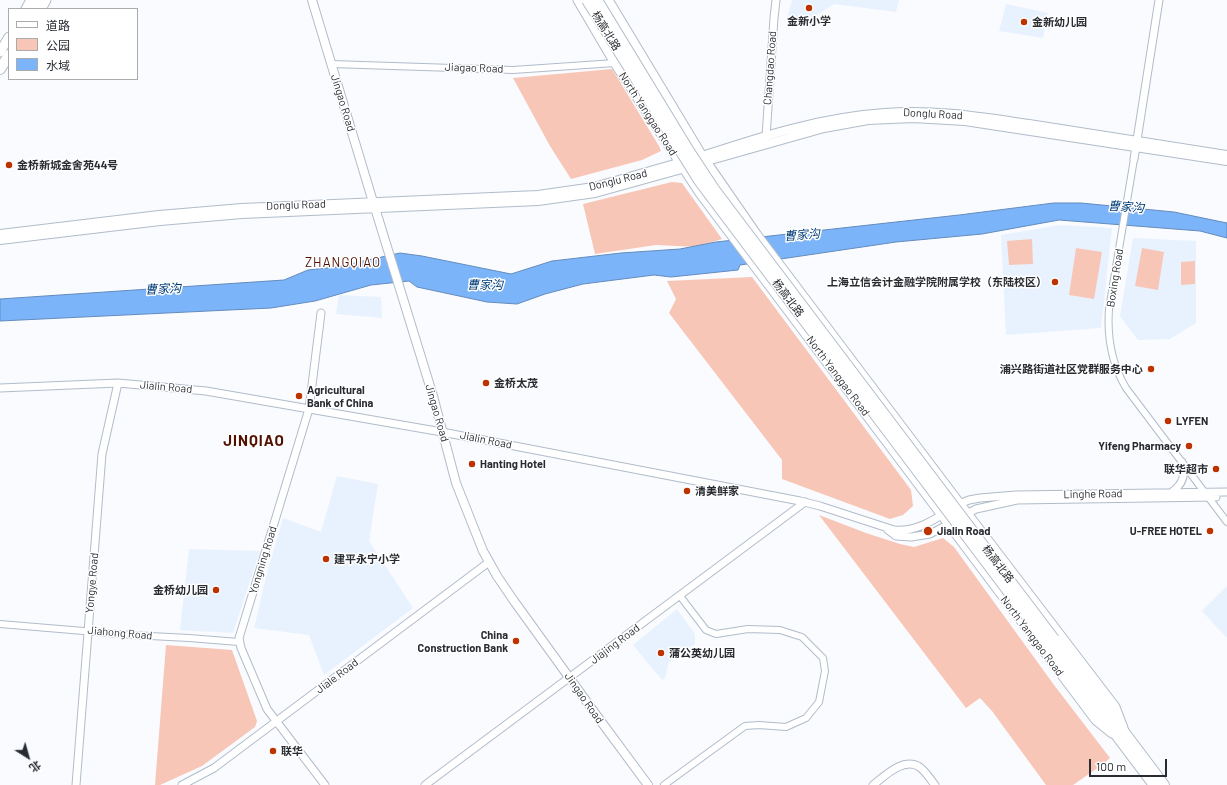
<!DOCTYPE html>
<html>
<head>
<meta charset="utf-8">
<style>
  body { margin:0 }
  #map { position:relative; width:1227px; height:785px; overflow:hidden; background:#f9fbfe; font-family:Barlow,"Noto Sans SC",sans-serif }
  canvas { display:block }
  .legend { position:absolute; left:8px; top:8px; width:130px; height:72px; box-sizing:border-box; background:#fff; border:1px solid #a9abad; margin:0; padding:5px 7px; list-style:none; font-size:12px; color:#282c31 }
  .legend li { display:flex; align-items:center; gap:8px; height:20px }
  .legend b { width:20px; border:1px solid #a9abad }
  .north { position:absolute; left:8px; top:737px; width:40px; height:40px; -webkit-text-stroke:3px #fff; paint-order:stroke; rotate:143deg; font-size:11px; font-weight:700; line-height:16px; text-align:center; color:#282c31 }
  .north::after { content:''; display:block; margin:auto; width:14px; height:18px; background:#282c31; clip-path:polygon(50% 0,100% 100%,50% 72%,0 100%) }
  .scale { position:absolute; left:1089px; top:759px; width:78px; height:18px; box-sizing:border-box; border:2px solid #282c31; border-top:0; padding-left:5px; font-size:12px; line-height:14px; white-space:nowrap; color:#282c31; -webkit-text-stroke:3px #fff; paint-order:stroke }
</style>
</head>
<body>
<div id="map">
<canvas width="1227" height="785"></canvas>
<ul class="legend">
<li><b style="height:5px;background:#fff"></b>道路</li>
<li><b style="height:11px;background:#f8c6b7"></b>公园</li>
<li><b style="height:11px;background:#7cb4f9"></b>水域</li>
</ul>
<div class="north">北</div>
<div class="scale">100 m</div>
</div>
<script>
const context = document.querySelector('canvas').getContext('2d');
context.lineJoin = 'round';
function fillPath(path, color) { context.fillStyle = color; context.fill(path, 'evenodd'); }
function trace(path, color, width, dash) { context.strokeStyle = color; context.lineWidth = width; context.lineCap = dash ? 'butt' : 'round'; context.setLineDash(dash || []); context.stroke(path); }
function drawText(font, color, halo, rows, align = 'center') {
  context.font = font + ' Barlow,"Noto Sans SC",sans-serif'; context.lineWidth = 3; context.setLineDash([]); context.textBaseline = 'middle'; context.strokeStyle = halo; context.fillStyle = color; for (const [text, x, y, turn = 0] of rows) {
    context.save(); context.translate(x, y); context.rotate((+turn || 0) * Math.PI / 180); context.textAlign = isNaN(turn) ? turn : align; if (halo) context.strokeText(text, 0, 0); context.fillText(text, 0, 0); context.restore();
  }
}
fillPath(new Path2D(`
  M 792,0 L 899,0 L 896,12 L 834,4 L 808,21 L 787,18 Z
  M 1006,4 L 1048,13 L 1043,38 L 999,31 Z
  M 1060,225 L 1112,228 L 1101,328 L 1006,335 L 1001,235 Z
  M 1133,238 L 1196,241 L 1196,323 L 1170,339 L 1138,340 L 1120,316 Z
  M 339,295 L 381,297 L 382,318 L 336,314 Z
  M 337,476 L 378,484 L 369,541 L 413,608 L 324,675 L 309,635 L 254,628 L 266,577 L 283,518 L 321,532 Z
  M 189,549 L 260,551 L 233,633 L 180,630 Z
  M 1227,586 L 1227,638 L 1202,611 Z
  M 677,609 L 695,634 L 695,644 L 669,662 L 665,678 L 662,680 L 633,645 Z`), '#e8f2fe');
fillPath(new Path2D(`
  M 612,69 L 659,146 L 661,151 L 642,160 L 571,179 L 550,146 L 513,78 Z
  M 672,182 L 682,183 L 722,239 L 697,247 L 656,245 L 595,254 L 583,204 Z
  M 1032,239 L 1033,264 L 1009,265 L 1007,241 Z
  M 1076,248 L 1102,252 L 1094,299 L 1069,295 Z
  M 1142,248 L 1164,252 L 1158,290 L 1135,286 Z
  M 1195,261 L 1195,284 L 1181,285 L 1181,262 Z
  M 752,277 L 911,490 L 913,506 L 903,515 L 890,519 L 782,479 L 782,460 L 669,313 L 676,299 L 667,281 Z
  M 819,515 L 866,533 L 900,544 L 914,547 L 943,538 L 954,547 L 1054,685 L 1110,758 L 1102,765 L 1073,785 L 1046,785 L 992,711 L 980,698 L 966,708 Z
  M 166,645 L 232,650 L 257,721 L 255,727 L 202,766 L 160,785 L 155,785 Z`), '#f8c6b7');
const water = new Path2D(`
  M 1054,203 L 1081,203 L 1174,212 L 1227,223 L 1227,238 L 1200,231 L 1059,220 L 982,234 L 896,242 L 740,265 L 738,270 L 671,277 L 654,275 L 583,284 L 545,294 L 517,304 L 487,302 L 417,287 L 409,281 L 371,285 L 315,301 L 271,308 L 0,321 L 0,299 L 284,280 L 308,270 L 336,267 L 400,253 L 422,256 L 511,274 L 552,261 L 621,253 L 680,249 L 716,242 L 959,215 Z`);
fillPath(water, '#7cb4f9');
trace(water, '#638bbd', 1);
const minor = new Path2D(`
  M 332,64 L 513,70 L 615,63
  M 1134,159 L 1109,309 C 1107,337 1111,363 1126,388 L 1227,522
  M 0,624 L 131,635 L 189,638 L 239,642
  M 664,785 L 745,726 L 759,725 L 786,727 L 806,718 L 819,702 L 825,671 L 823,658 L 802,637 L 780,630 L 748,629 L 716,634 L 706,630 L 680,596`);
const tertiary = new Path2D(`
  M 766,137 L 774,18 L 776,0
  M 1134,159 L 1159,0
  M 321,313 L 309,409 L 239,638 L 241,648 L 267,709 L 325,785
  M 0,388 L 118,383 L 206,391 L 442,432 L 800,501 L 820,506 L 894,530 C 913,532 929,523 945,513
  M 1172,492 C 1183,484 1186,475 1182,462
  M 957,505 L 969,500 L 980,498 L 1016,495 L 1227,492
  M 963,516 L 976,509 L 1017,500 L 1216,497
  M 888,530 L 896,536 L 911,537 L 930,534 L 953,522
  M 76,785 L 102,454 L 118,383
  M 182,785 L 214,768 L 489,562
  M 425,785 L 805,502
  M 873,785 C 885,776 902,758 918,766 C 925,770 930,779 935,785`);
const secondary = new Path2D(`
  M 312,0 L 373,202
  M 696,158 C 757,138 820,117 885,113 C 933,109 981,117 1029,124 C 1095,134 1161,145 1227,155
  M 700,163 L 824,128 L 868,120 L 913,118 L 965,121 L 1227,161
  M 375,208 L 433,396 L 456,483 L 483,551 L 497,576 L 514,601 L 597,716 L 648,785
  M 0,234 L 159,215 L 242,208 L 538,195 L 594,187 L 685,161
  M 0,240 L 160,221 L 242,214 L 538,201 L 595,193 L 689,167`);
const primary = new Path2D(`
  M 578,0 L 615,63 L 700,193 L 1096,720 L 1112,733
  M 608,0 L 702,156 L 756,234 L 956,499 L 1115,707 L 1123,728
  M 26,9 L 31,0
  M 41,9 L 46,0
  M 0,52 L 9,37`);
const trunk = new Path2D(`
  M 32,9 L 37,0
  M 0,69 L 9,55
  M 1054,639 L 1164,785
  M 1047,643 L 1154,785`);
trace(minor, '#b1bcca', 8);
trace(tertiary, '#b1bcca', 9);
trace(secondary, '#b1bcca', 10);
trace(primary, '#b1bcca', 11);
trace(trunk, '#b1bcca', 12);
trace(minor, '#fff', 6);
trace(tertiary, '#fff', 7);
trace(secondary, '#fff', 8);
trace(primary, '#fff', 9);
trace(trunk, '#fff', 10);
const trunkBridge = new Path2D(`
  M 587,0 L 700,182 L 1047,643
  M 597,0 L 689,151 L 714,189 L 1054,639`);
trace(trunkBridge, '#b1bcca', 12, []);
trace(trunkBridge, '#fff', 10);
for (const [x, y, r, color] of [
  [809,8,4,"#bc3300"],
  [1024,22,4,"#bc3300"],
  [9,165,4,"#bc3300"],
  [1055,282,4,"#bc3300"],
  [1151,369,4,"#bc3300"],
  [486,383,4,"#bc3300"],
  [299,396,4,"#bc3300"],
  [1168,421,4,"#bc3300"],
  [1189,446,4,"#bc3300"],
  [472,464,4,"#bc3300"],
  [1216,469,4,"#bc3300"],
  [687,491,4,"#bc3300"],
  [928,531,5,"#bc3300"],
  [1210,531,4,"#bc3300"],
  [326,559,4,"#bc3300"],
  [216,590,4,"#bc3300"],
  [516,641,4,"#bc3300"],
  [661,653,4,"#bc3300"],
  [273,751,4,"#bc3300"]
]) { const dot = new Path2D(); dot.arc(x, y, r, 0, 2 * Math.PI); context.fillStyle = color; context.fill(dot); trace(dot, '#fff', 1.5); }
drawText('bold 11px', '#282c31', '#fff', [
  ["金新小学",809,21,"center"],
  ["金新幼儿园",1032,22],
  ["金桥新城金舍苑44号",17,165],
  ["上海立信会计金融学院附属学校（东陆校区）",1047,282,"right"],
  ["浦兴路街道社区党群服务中心",1143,369,"right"],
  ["金桥太茂",494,383],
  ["Agricultural",307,390],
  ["Bank of China",307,403],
  ["LYFEN",1176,421],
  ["Yifeng Pharmacy",1181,446,"right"],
  ["Hanting Hotel",480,464],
  ["联华超市",1208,469,"right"],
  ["清美鲜家",695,491],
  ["Jialin Road",937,531],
  ["U-FREE HOTEL",1202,531,"right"],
  ["建平永宁小学",334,559],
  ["金桥幼儿园",208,590,"right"],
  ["China",508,635,"right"],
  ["Construction Bank",508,648,"right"],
  ["蒲公英幼儿园",669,653],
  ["联华",281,751]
], 'left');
drawText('11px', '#282c31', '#fff', [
  ["杨高北路",606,31,58],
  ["Jiagao Road",474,68,2],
  ["Changdao Road",770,68,-86],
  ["Jingao Road",343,103,73],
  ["North Yanggao Road",648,114,57],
  ["Donglu Road",933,114,3],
  ["Donglu Road",618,180,-14],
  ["Donglu Road",296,205,-2],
  ["Boxing Road",1115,278,-81],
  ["杨高北路",788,298,53],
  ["North Yanggao Road",838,376,53],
  ["Jialin Road",166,387,5],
  ["Jingao Road",437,413,74],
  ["Jialin Road",486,440,11],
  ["Linghe Road",1093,494,-1],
  ["Yongning Road",263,560,-73],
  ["杨高北路",998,564,53],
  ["Yongye Road",92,583,-85],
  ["Jiahong Road",120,633,5],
  ["North Yanggao Road",1032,636,53],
  ["Jiajing Road",615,644,-37],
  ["Jiale Road",337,676,-37],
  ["Jingao Road",584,698,55]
]);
drawText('italic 12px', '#003b77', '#fff', [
  ["曹家沟",1126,207,4],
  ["曹家沟",802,235,-5],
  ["曹家沟",485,285],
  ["曹家沟",163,289,-3]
]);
context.letterSpacing = '1px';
drawText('13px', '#521100', '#fff', [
  ["ZHANGQIAO",343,263]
]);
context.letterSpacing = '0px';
context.letterSpacing = '1px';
drawText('bold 15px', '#521100', '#fff', [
  ["JINQIAO",254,441]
]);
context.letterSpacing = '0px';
</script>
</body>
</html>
